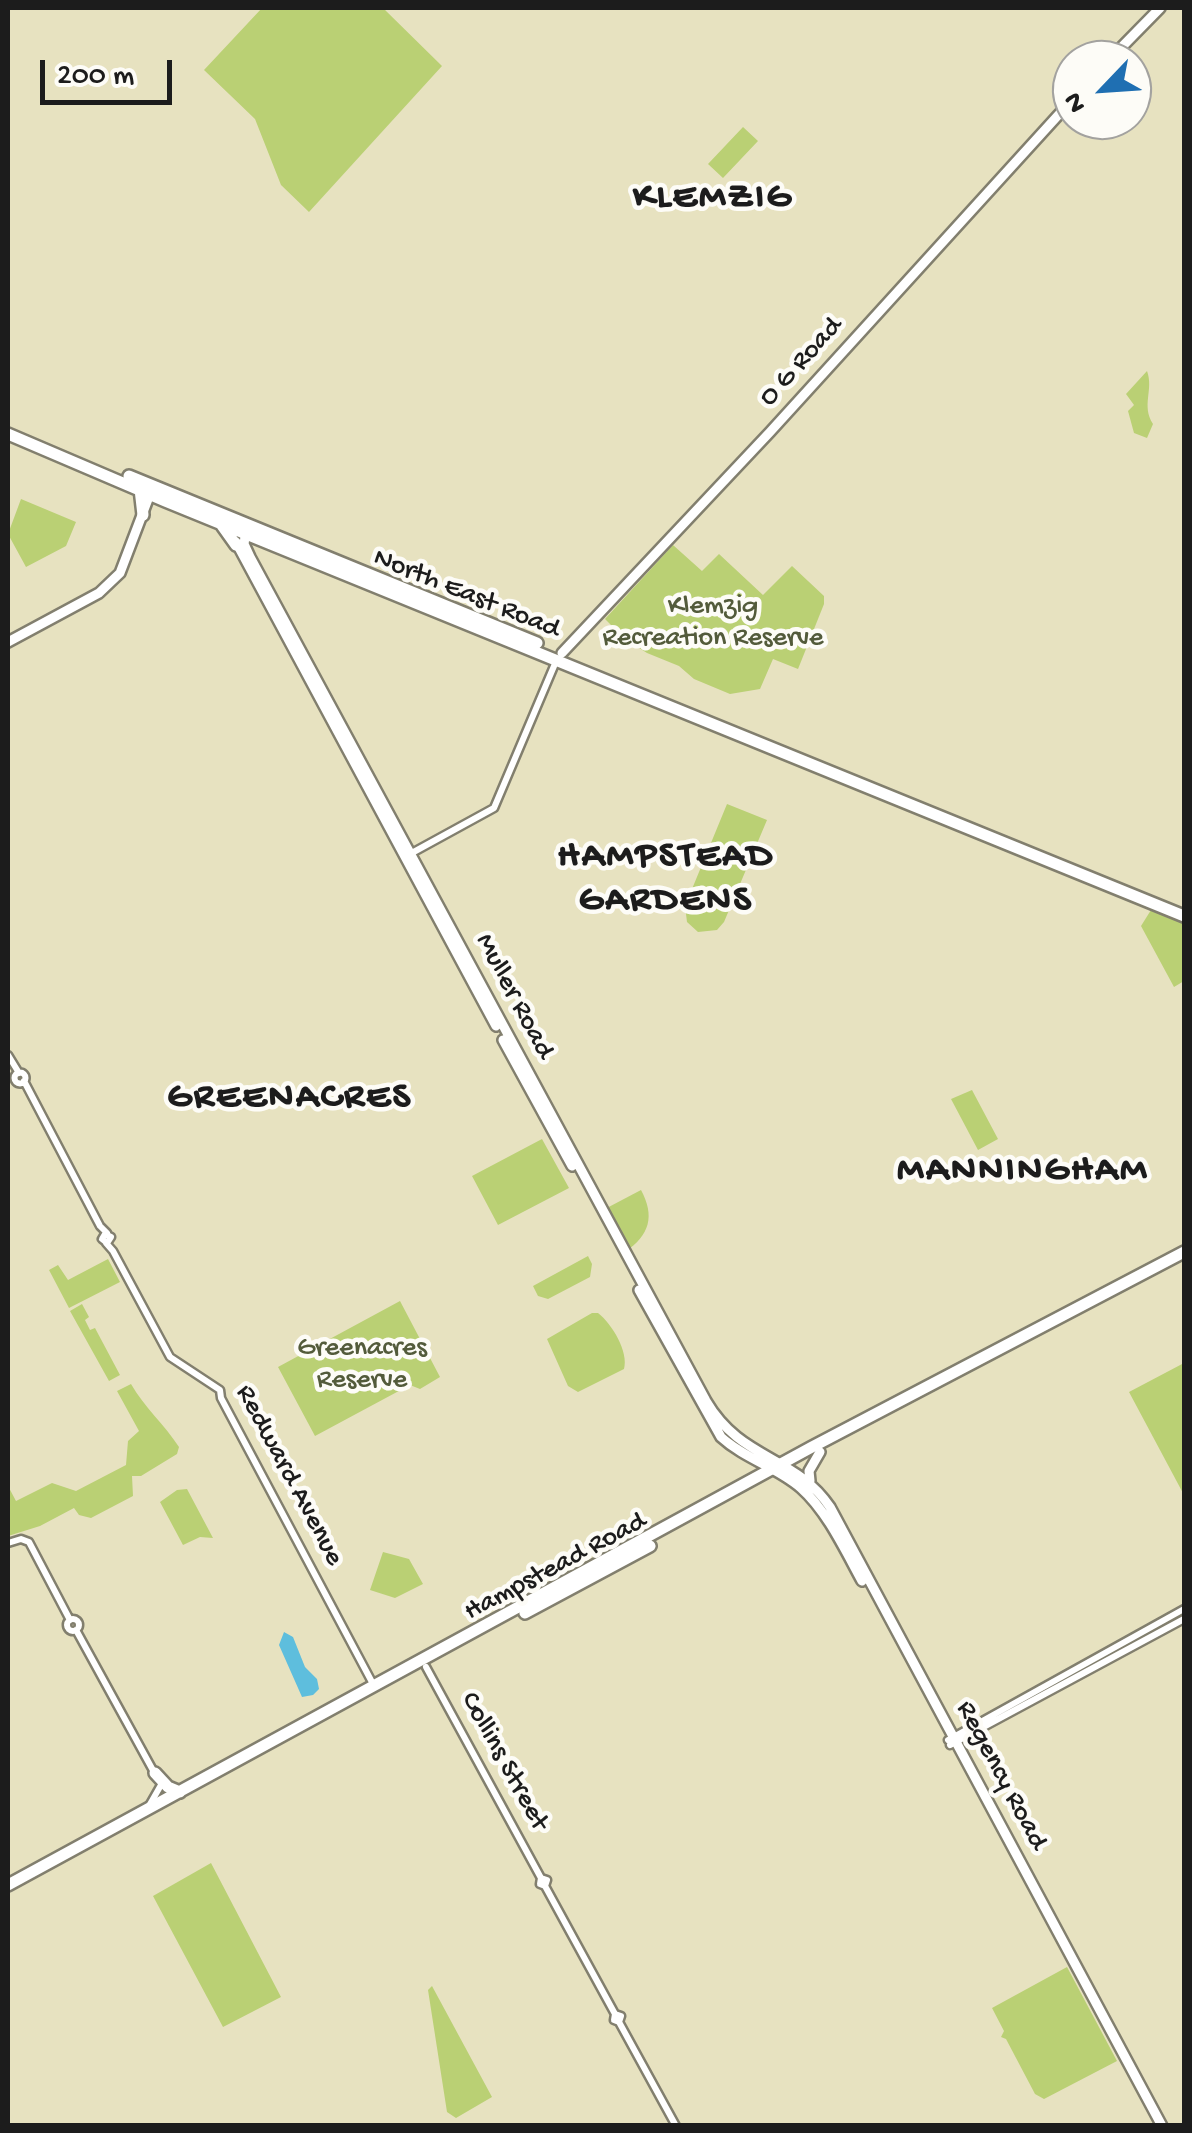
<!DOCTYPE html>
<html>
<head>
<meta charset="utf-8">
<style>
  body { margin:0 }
  #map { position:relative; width:1192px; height:2133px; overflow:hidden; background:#e7e2c0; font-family:"Gochi Hand",sans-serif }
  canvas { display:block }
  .frame { position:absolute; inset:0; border:10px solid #1c1c1c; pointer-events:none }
  .north { position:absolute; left:1052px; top:40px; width:100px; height:100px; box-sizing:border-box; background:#fdfcf7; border:2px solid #a3a29f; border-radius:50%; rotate:245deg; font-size:28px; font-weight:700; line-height:40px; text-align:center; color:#1c1c1c }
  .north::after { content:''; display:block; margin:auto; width:35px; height:45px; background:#1f6fb2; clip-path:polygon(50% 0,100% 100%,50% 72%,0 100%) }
  .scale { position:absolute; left:40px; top:60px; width:132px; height:45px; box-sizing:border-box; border:5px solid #1c1c1c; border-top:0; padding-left:12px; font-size:30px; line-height:35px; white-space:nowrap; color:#1c1c1c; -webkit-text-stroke:8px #fdfcf7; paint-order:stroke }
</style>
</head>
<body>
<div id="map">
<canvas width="1192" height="2133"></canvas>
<div class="frame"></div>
<div class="north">N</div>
<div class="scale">200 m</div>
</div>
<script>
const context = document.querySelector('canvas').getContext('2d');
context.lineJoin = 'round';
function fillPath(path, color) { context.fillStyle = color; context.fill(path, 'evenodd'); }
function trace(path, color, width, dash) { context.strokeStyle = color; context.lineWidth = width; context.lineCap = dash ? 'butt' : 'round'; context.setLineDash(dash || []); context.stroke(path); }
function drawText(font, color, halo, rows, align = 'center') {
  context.font = font + ' "Gochi Hand",sans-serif'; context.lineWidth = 9; context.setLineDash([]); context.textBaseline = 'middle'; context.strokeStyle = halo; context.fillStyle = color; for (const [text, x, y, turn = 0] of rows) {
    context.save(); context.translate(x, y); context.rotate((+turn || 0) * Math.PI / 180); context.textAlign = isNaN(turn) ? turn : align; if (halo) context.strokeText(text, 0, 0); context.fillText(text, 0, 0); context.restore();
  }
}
fillPath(new Path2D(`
  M 262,8 L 383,8 L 442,66 L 309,212 L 281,185 L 255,119 L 204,70 Z
  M 743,127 L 758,141 L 723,178 L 708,164 Z
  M 1147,371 C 1154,390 1141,405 1153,424 L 1147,438 L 1134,433 L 1128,411 L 1134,405 L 1126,394 Z
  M 21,499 L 76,522 L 66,546 L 26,567 L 8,534 Z
  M 673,545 L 702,571 L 719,554 L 763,595 L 792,566 L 824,596 L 824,604 L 798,669 L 773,659 L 760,689 L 730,694 L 694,679 L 679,666 L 647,653 L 625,639 L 605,619 Z
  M 727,804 L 767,820 L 724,922 L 717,930 L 698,932 L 687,922 L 685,906 Z
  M 1151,910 L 1184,921 L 1184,981 L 1174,987 L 1141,926 Z
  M 972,1090 L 998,1139 L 978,1150 L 951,1099 Z
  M 542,1139 L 569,1188 L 498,1225 L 472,1176 Z
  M 641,1190 C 655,1216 650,1235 625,1252 L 603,1210 Z
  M 588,1256 L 592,1264 L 590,1277 L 548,1299 L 538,1296 L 533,1286 Z
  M 108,1259 L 120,1282 L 69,1308 L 49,1270 L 58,1265 L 68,1280 Z
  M 400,1301 L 440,1377 L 420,1389 L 410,1385 L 315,1436 L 278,1367 Z
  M 82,1304 L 89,1317 L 85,1320 L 90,1330 L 95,1328 L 120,1375 L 109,1381 L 70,1311 Z
  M 592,1313 L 598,1313 C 612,1324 629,1352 624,1369 L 578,1392 L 568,1386 L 547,1339 Z
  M 1184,1363 L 1184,1495 L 1129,1392 Z
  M 131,1384 C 145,1408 164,1424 179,1447 L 177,1454 L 141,1476 L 132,1476 L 133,1496 L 91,1518 L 79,1515 L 74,1508 L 40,1526 L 8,1536 L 8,1486 L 16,1501 L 52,1483 L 76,1491 L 126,1465 L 128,1441 L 139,1431 L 117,1391 Z
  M 187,1489 L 213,1538 L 200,1537 L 183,1545 L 160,1502 L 177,1490 Z
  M 383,1552 L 409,1559 L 423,1584 L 395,1598 L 370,1590 Z
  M 211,1863 L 281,1997 L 223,2027 L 153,1896 Z
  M 1067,1967 L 1117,2061 L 1044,2099 L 1035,2094 L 1006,2039 L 1001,2037 L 1004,2031 L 992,2008 Z
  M 432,1986 L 492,2097 L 456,2118 L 447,2112 L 428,1990 Z`), '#bad074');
fillPath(new Path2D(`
  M 284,1632 L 293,1637 L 305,1667 L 317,1679 L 319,1689 L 313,1695 L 302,1697 L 279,1645 Z`), '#5ebedd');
const minor = new Path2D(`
  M 410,854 L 494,808 L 557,659
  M 8,1055 L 19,1073
  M14.5 1078a5.5 5.5 0 1 1 11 0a5.5 5.5 0 1 1-11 0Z
  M 24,1081 L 100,1226 L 107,1233
  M 105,1234 L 111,1237 L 107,1243 L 102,1239 Z
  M 106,1243 L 113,1251 L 170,1357 L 220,1390 L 221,1398 L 373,1684
  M 8,1543 L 21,1539 L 29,1542 L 70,1620
  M67 1625a6 6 0 1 1 12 0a6 6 0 1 1-12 0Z
  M 76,1630 L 155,1774
  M 426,1667 L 541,1878 L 547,1880 L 545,1886 L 540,1884 L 541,1878
  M 948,1740 L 1184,1609
  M 950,1745 L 1184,1619
  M 149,1806 L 161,1785
  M 545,1886 L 615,2014 L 621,2016 L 619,2022 L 614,2020 L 615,2014
  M 619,2022 L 676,2126`);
const major = new Path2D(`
  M 1109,60 L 1160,8
  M 246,530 L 244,544 L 250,557 L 706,1401 C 741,1461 795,1455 830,1507 L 1162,2126
  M 236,542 L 496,1026
  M 8,642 L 99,593 L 120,573 L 150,494
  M 562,653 L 770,432 L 1072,100
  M 503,1040 L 572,1166
  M 639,1290 L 721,1437 C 745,1459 777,1467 801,1488 C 827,1511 845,1550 862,1581
  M 810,1481 L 809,1471 L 820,1452`);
const highway = new Path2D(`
  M 8,434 L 165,501 L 1184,916
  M 129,476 L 537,643
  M 140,489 L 143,515
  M 221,524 L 236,545
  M 525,1613 L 650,1546
  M 155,1773 L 168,1787 L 180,1792
  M 8,1885 L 812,1447 L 1184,1252`);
trace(minor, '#827f6e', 11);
trace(major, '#827f6e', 14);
trace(highway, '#827f6e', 16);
trace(minor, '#fff', 6);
trace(major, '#fff', 9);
trace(highway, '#fff', 11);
drawText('28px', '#1c1c1c', '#fdfcf7', [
  ["O G Road",802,363,-48],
  ["North East Road",466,595,22],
  ["Muller Road",513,997,62],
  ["Redward Avenue",288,1476,62],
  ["Hampstead Road",556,1568,-28],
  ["Collins Street",503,1762,61],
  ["Regency Road",1000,1776,62]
]);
drawText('28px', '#535b3b', '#fdfcf7', [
  ["Klemzig",713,608],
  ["Recreation Reserve",713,640],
  ["Greenacres",362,1350],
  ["Reserve",362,1382]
]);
context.letterSpacing = '2.5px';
drawText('bold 38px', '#1c1c1c', '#fdfcf7', [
  ["KLEMZIG",713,199],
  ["HAMPSTEAD",666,858],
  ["GARDENS",666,902],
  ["GREENACRES",290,1099],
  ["MANNINGHAM",1023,1172]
]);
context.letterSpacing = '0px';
</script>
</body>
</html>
